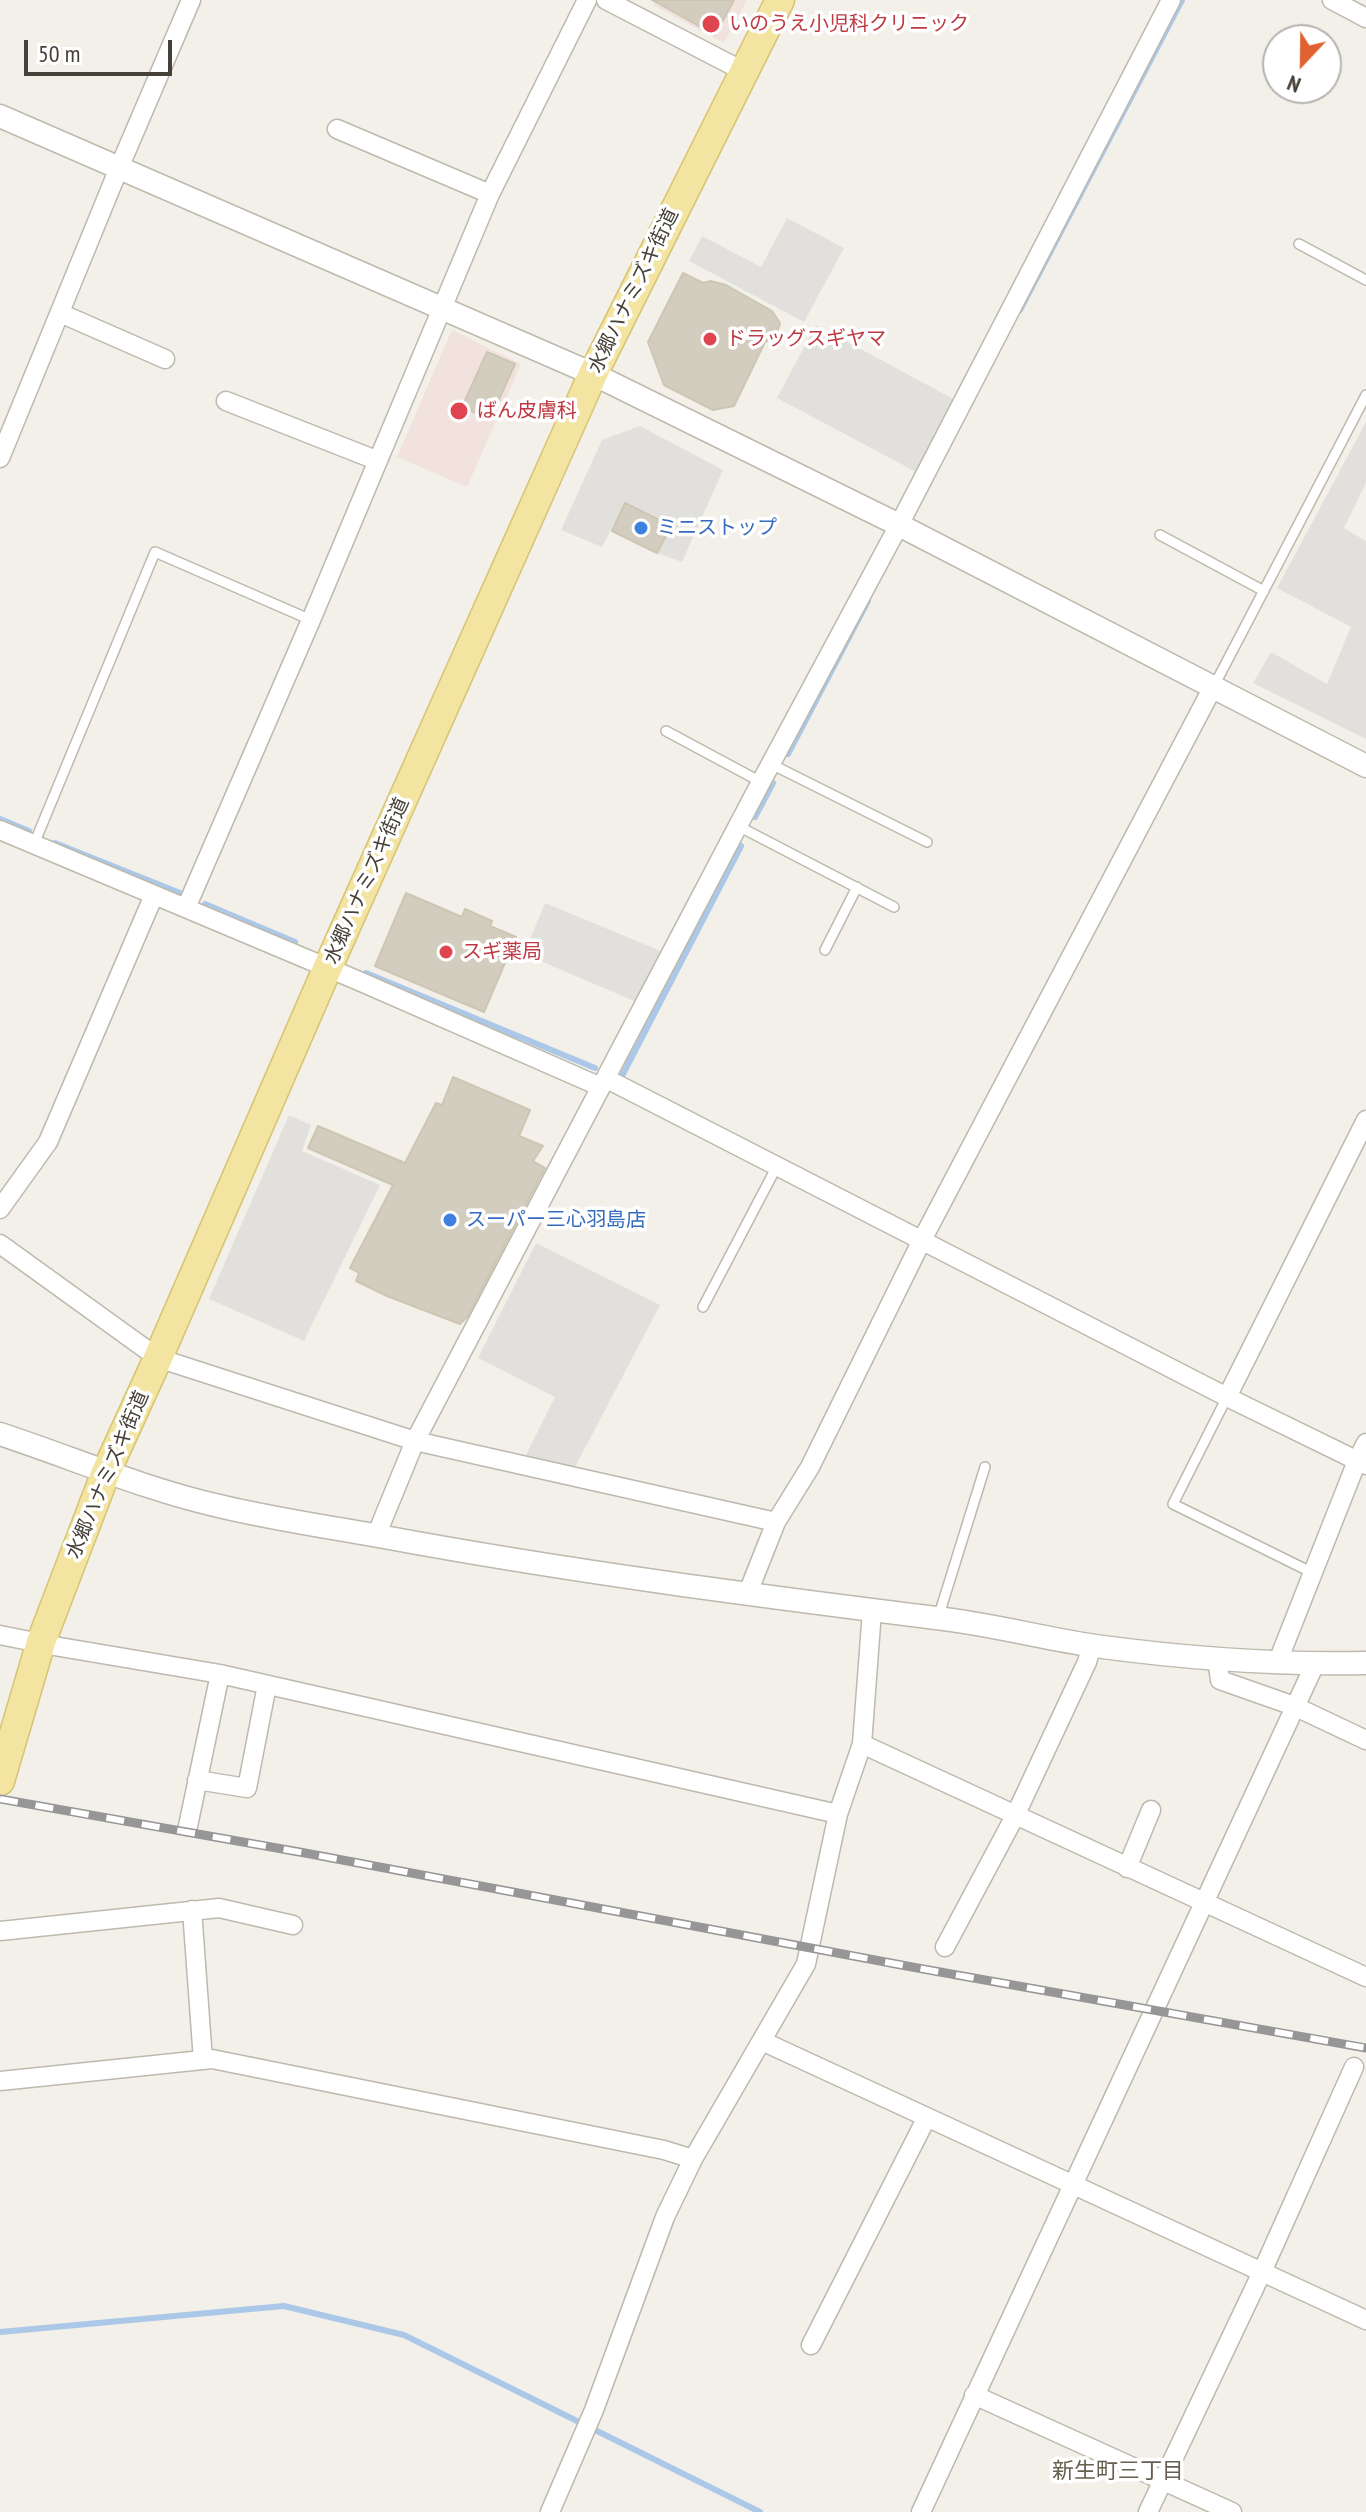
<!DOCTYPE html>
<html>
<head>
<meta charset="utf-8">
<style>
  body { margin:0 }
  #map { position:relative; width:1366px; height:2512px; overflow:hidden; background:#f2f0e9; font-family:"PT Sans Narrow",sans-serif }
  canvas { display:block }
  .north { position:absolute; left:1262px; top:24px; width:80px; height:80px; box-sizing:border-box; background:#fff; border:2px solid #b5b3af; border-radius:50%; rotate:202deg; font-size:22px; font-weight:700; line-height:32px; text-align:center; color:#454138 }
  .north::after { content:''; display:block; margin:auto; width:28px; height:36px; background:#e16031; clip-path:polygon(50% 0,100% 100%,50% 72%,0 100%) }
  .scale { position:absolute; left:24px; top:40px; width:148px; height:36px; box-sizing:border-box; border:4px solid #454138; border-top:0; padding-left:10px; font-size:24px; line-height:28px; white-space:nowrap; color:#454138; -webkit-text-stroke:6px #fff; paint-order:stroke }
</style>
</head>
<body>
<div id="map">
<canvas width="1366" height="2512"></canvas>
<div class="north">N</div>
<div class="scale">50 m</div>
</div>
<script>
const context = document.querySelector('canvas').getContext('2d');
context.lineJoin = 'round';
function fillPath(path, color) { context.fillStyle = color; context.fill(path, 'evenodd'); }
function trace(path, color, width, dash) { context.strokeStyle = color; context.lineWidth = width; context.lineCap = dash ? 'butt' : 'round'; context.setLineDash(dash || []); context.stroke(path); }
function drawText(font, color, halo, rows, align = 'center') {
  context.font = font + ' "PT Sans Narrow","Noto Sans JP",sans-serif'; context.lineWidth = 7; context.setLineDash([]); context.textBaseline = 'middle'; context.strokeStyle = halo; context.fillStyle = color; for (const [text, x, y, turn = 0] of rows) {
    context.save(); context.translate(x, y); context.rotate((+turn || 0) * Math.PI / 180); context.textAlign = isNaN(turn) ? turn : align; if (halo) context.strokeText(text, 0, 0); context.fillText(text, 0, 0); context.restore();
  }
}
fillPath(new Path2D(`
  M 656,0 L 747,0 L 724,43 L 653,5 Z
  M 452,330 L 521,364 L 467,487 L 397,457 Z`), '#f1e2de');
fillPath(new Path2D(`
  M 787,218 L 844,248 L 804,322 L 689,261 L 702,236 L 761,267 Z
  M 816,325 L 959,402 L 920,474 L 777,398 Z
  M 1366,422 L 1366,483 L 1344,528 L 1366,541 L 1366,739 L 1253,683 L 1271,652 L 1327,684 L 1351,627 L 1277,588 Z
  M 640,426 L 723,470 L 682,562 L 657,553 L 670,526 L 625,503 L 602,547 L 561,530 L 602,440 Z
  M 545,903 L 668,954 L 639,1003 L 524,954 Z
  M 289,1115 L 311,1125 L 302,1151 L 380,1185 L 304,1341 L 209,1299 Z
  M 536,1243 L 660,1305 L 573,1471 L 524,1459 L 555,1397 L 478,1358 Z`), '#e1e0dd');
trace(new Path2D(`
  M 1020,310 L 1182,0
  M 788,754 L 868,601
  M 755,817 L 773,783
  M 0,819 L 29,831
  M 55,843 L 180,893
  M 205,904 L 295,942
  M 366,973 L 595,1068
  M 623,1074 L 741,846
  M 0,2332 L 284,2306 L 404,2335 L 760,2512`), '#acc8e8', 6);
const building = new Path2D(`
  M 652,0 L 734,0 L 715,35 Z
  M 683,273 L 703,283 L 711,281 L 726,285 L 772,311 L 780,323 L 776,336 L 765,342 L 734,406 L 713,410 L 664,385 L 648,342 Z
  M 487,352 L 515,364 L 490,419 L 462,407 Z
  M 625,503 L 671,526 L 657,553 L 612,531 Z
  M 406,893 L 462,917 L 465,909 L 492,921 L 490,926 L 516,937 L 484,1012 L 375,966 Z
  M 453,1077 L 530,1110 L 519,1136 L 543,1146 L 533,1161 L 545,1168 L 467,1317 L 460,1324 L 387,1296 L 356,1281 L 359,1273 L 350,1268 L 393,1185 L 308,1148 L 318,1126 L 405,1163 L 436,1103 L 442,1105 Z`);
fillPath(building, '#d3cdbf');
trace(building, '#cdc6b3', 2);
const service = new Path2D(`
  M 1299,244 L 1366,280
  M 1160,535 L 1264,591
  M 1214,686 L 1366,395
  M 666,731 L 761,782
  M 771,764 L 927,842
  M 738,826 L 894,907
  M 34,844 L 155,552 L 311,620
  M 825,950 L 857,887
  M 703,1307 L 777,1166
  M 1227,1397 L 1173,1504 L 1313,1573
  M 938,1618 L 985,1467`);
const minor = new Path2D(`
  M 606,0 L 743,71
  M 1332,0 L 1366,18
  M 337,129 L 490,194
  M 60,313 L 165,359
  M 226,401 L 376,460
  M 0,458 L 119,168 L 191,0
  M 0,830 L 359,981 L 601,1087
  M 186,908 L 311,620 L 490,194 L 587,0
  M 607,1079 L 1227,1397 L 1366,1465
  M 0,1209 L 48,1142 L 154,895
  M 0,1244 L 158,1358 L 415,1441 L 776,1522
  M 1227,1397 L 1366,1120
  M 376,1536 L 415,1441 L 761,782 L 899,525 L 1171,0
  M 747,1595 L 776,1522 L 810,1467 L 922,1240 L 1213,687
  M 0,1635 L 60,1647 L 220,1674 L 838,1814
  M 1217,1659 L 1220,1680 L 1294,1706 L 1366,1740
  M 1278,1661 L 1357,1461 L 1366,1443
  M 862,1744 L 1366,1977
  M 197,1780 L 247,1788 L 267,1685
  M 188,1826 L 220,1674
  M 1127,1868 L 1151,1810
  M 192,1910 L 203,2060
  M 0,1931 L 219,1908 L 293,1925
  M 945,1947 L 1015,1816 L 1087,1662 L 1092,1645
  M 762,2041 L 1366,2320
  M 0,2081 L 212,2059 L 664,2150 L 693,2159
  M 811,2345 L 927,2117
  M 974,2395 L 1232,2512
  M 550,2512 L 594,2410 L 665,2217 L 693,2159 L 806,1964 L 838,1814 L 862,1744 L 872,1611
  M 921,2512 L 1315,1664
  M 1148,2512 L 1262,2272 L 1354,2067`);
const tertiary = new Path2D(`
  M 0,116 L 593,374 L 899,525 L 1366,766
  M 0,1434 C 73,1458 144,1489 219,1506 C 273,1519 329,1527 384,1537 C 567,1571 751,1595 936,1618 C 990,1624 1042,1638 1095,1646 C 1184,1658 1275,1665 1366,1663`);
const primary = new Path2D(`
  M 0,1781 L 41,1642 L 106,1472 L 158,1358 L 327,969 L 593,374 L 780,0`);
trace(service, '#bdb9ac', 12);
trace(minor, '#bdb9ac', 21);
trace(tertiary, '#bdb9ac', 25);
trace(primary, '#d6c473', 31);
trace(service, '#fff', 9);
trace(minor, '#fff', 18);
trace(tertiary, '#fff', 22);
trace(primary, '#f3e5a1', 28);
const rail = new Path2D(`
  M 0,1799 L 305,1853 L 912,1967 L 1366,2048`);
trace(rail, '#969696', 9);
trace(rail, '#fff', 6, [18]);
for (const [x, y, r, color] of [
  [711,24,10,"#e0444e"],
  [710,339,8,"#e0444e"],
  [459,411,10,"#e0444e"],
  [641,528,8,"#3f7fe0"],
  [446,952,8,"#e0444e"],
  [450,1220,8,"#3f7fe0"]
]) { const dot = new Path2D(); dot.arc(x, y, r, 0, 2 * Math.PI); context.fillStyle = color; context.fill(dot); trace(dot, '#fff', 3); }
drawText('20px', '#be3a42', '#fff', [
  ["いのうえ小児科クリニック",729,24],
  ["ドラッグスギヤマ",726,339],
  ["ばん皮膚科",477,411],
  ["スギ薬局",462,952]
], 'left');
drawText('20px', '#454138', '#fff', [
  ["水郷ハナミズキ街道",634,291,-64],
  ["水郷ハナミズキ街道",367,881,-66],
  ["水郷ハナミズキ街道",108,1475,-67]
]);
drawText('20px', '#366cbe', '#fff', [
  ["ミニストップ",657,528],
  ["スーパー三心羽島店",466,1220]
], 'left');
drawText('22px', '#676050', '#fff', [
  ["新生町三丁目",1118,2472]
]);
</script>
</body>
</html>
